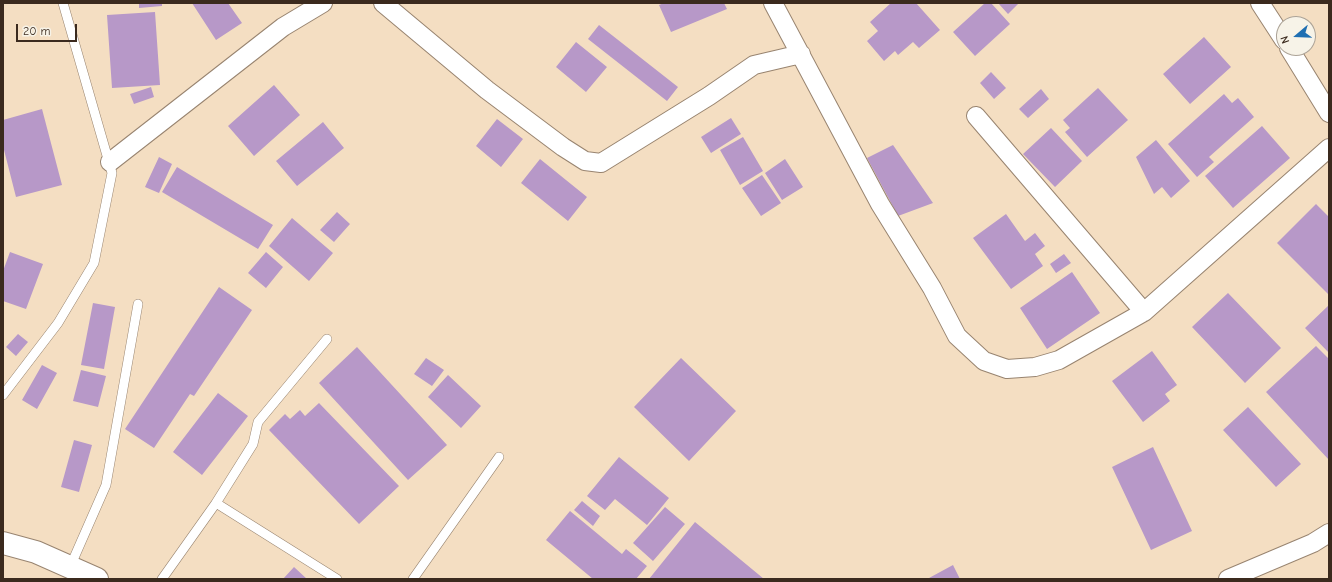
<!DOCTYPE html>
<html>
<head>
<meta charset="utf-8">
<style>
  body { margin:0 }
  #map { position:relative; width:1332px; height:582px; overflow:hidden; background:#f4dec2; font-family:"Comic Neue",sans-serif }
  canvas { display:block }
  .frame { position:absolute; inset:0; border:4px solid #3b2a1e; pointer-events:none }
  .north { position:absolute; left:1276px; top:16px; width:40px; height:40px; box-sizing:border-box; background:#f7f3e8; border:1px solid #aca397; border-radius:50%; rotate:251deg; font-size:11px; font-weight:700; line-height:16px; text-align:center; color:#3b2a1e }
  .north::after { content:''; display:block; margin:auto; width:14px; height:18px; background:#1f6fb2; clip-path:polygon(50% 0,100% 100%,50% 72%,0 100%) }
  .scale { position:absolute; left:16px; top:24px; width:61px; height:18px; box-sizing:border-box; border:2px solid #3b2a1e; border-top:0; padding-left:5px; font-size:12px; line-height:14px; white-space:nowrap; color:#3b2a1e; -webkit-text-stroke:3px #f7f3e8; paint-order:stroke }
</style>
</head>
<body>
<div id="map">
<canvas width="1332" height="582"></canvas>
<div class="frame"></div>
<div class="north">N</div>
<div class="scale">20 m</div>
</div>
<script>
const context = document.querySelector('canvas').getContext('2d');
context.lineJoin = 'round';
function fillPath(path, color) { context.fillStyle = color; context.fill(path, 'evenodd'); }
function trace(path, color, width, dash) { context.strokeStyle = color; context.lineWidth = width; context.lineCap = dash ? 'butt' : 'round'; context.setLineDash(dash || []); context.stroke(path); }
fillPath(new Path2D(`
  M 139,3 L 162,3 L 162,6 L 139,8 Z
  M 192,3 L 228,3 L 242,23 L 216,40 Z
  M 664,3 L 724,3 L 727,9 L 671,32 L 659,5 Z
  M 891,3 L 916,3 L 940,30 L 919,48 L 913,42 L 898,55 L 895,51 L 884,61 L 867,41 L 878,31 L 870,22 Z
  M 985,3 L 991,3 L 1010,24 L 975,56 L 953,32 Z
  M 998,3 L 1019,3 L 1008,14 Z
  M 155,12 L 160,85 L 112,88 L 107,15 Z
  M 599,25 L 678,87 L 667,101 L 588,39 Z
  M 1204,37 L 1231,67 L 1190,104 L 1163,74 Z
  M 576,42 L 607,67 L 586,92 L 556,67 Z
  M 991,72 L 1006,88 L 994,99 L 980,83 Z
  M 274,85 L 300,115 L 254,156 L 228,126 Z
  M 151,87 L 154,97 L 134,104 L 130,94 Z
  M 1098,88 L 1128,120 L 1087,157 L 1065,132 L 1070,128 L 1063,120 Z
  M 1041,89 L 1049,99 L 1028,118 L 1019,109 Z
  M 1224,94 L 1232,103 L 1238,98 L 1254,117 L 1209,157 L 1214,162 L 1197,177 L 1168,144 Z
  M 42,109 L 62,185 L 16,197 L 3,146 L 3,120 Z
  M 731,118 L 741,134 L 711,153 L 701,137 Z
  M 497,119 L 523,139 L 501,167 L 476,146 Z
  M 323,122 L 344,148 L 297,186 L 276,161 Z
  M 1262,126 L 1290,158 L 1233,208 L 1205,176 Z
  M 1051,128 L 1082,161 L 1055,187 L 1023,154 Z
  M 743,137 L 763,171 L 740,185 L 720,150 Z
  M 1156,140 L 1190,181 L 1171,198 L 1162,187 L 1154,194 L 1136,157 Z
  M 893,145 L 933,203 L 898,216 L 867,158 Z
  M 159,157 L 172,164 L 159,193 L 145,187 Z
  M 540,159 L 587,197 L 568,221 L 521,183 Z
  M 785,159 L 803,187 L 782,200 L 765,173 Z
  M 177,167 L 273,225 L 258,249 L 162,192 Z
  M 762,175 L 781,203 L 761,216 L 742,188 Z
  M 1316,204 L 1329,217 L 1329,295 L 1277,243 Z
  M 337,212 L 350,224 L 334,242 L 320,230 Z
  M 1006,214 L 1025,241 L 1035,233 L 1045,246 L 1035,254 L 1043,266 L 1011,289 L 973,238 Z
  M 292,218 L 333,253 L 309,281 L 269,246 Z
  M 10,252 L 43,264 L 26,309 L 3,301 L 3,271 Z
  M 266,252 L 283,267 L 266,288 L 248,273 Z
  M 1064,254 L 1071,263 L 1056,273 L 1050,264 Z
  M 1072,272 L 1100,313 L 1047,349 L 1020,308 Z
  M 219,287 L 252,310 L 194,396 L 190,394 L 154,448 L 125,429 Z
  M 1228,293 L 1281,348 L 1245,383 L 1192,327 Z
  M 93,303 L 115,307 L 104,369 L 81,365 Z
  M 1329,305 L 1329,353 L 1305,328 Z
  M 18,334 L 28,342 L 16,356 L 6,347 Z
  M 1316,346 L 1329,359 L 1329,460 L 1266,392 Z
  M 357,347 L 447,445 L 408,480 L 319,383 Z
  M 1152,351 L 1177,385 L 1165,394 L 1170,401 L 1143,422 L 1112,381 Z
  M 426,358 L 444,370 L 432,386 L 414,374 Z
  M 681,358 L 736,411 L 689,461 L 634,407 Z
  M 42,365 L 57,373 L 37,409 L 22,400 Z
  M 81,370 L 106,376 L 98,407 L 73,401 Z
  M 448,375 L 481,406 L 461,428 L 428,397 Z
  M 218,393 L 248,416 L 202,475 L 173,452 Z
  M 319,403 L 399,486 L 359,524 L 269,430 L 285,414 L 290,419 L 300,410 L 305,416 Z
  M 1248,407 L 1301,464 L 1276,487 L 1223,430 Z
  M 74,440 L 92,445 L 79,492 L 61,487 Z
  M 1153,447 L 1192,531 L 1151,550 L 1112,467 Z
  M 619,457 L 669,498 L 647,525 L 615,499 L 605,510 L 587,496 Z
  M 582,501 L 600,516 L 593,526 L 574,510 Z
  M 665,507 L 685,524 L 653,561 L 633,543 Z
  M 570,511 L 622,554 L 626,549 L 647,566 L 636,579 L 593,579 L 546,540 Z
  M 695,522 L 764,579 L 649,579 Z
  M 953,565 L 960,579 L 930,579 L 929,578 Z
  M 294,567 L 307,579 L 283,579 Z`), '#b798c8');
const lane = new Path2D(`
  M 3,395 L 58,323 L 94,263 L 112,173 L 63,3
  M 216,503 L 337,579
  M 70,567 L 106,485 L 138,304
  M 162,579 L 216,503 L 253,444 L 258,422 L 327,339
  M 413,579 L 499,457`);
const street = new Path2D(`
  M 383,3 L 487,90 L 563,147 L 585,161 L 601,163 L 709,96 L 754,65 L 801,54
  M 773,3 L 880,204 L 932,288 L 957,336 L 984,361 L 1007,369 L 1035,367 L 1059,360 L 1144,312 L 1329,148
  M 1260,3 L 1284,40
  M 1289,48 L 1329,113
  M 976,116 L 1144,312
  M 110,162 L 283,27 L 323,3
  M 1228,579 L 1313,543 L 1329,533`);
const highway = new Path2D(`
  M 3,543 L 36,552 L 97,579`);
trace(lane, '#988470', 10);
trace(street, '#988470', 20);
trace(highway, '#988470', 24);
trace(lane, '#fff', 9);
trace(street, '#fff', 18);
trace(highway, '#fff', 22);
</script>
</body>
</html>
